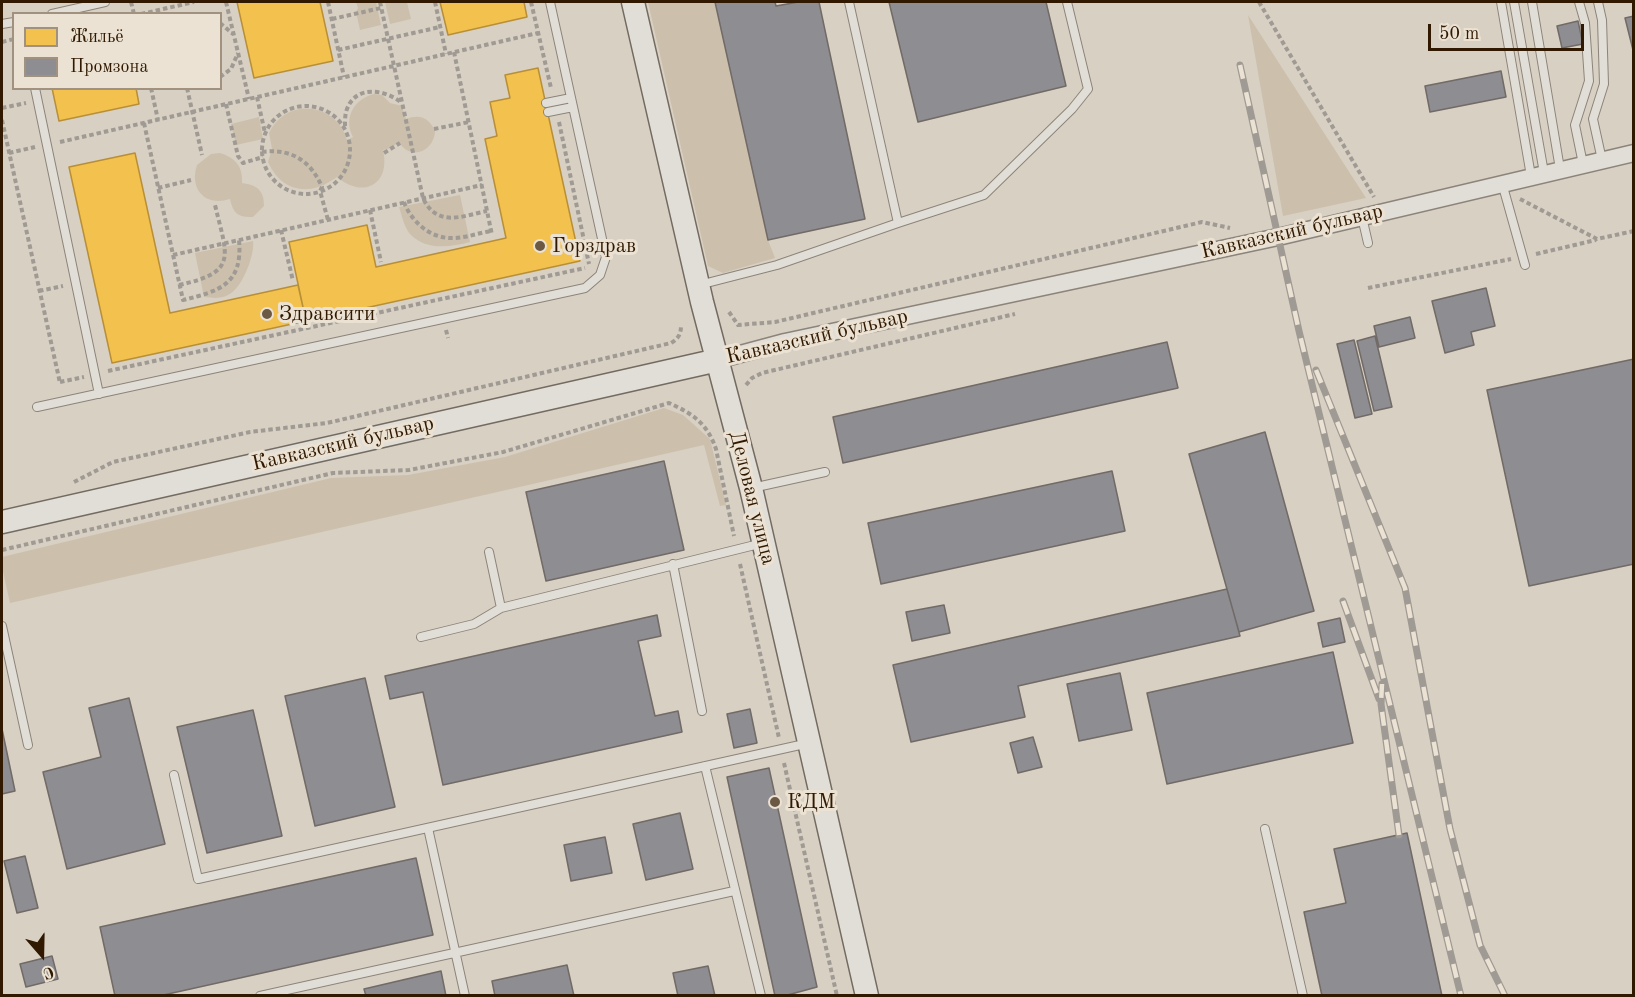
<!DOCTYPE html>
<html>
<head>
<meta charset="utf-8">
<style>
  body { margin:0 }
  #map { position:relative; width:1635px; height:997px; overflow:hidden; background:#d8d0c3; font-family:"Old Standard TT",serif }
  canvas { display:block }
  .frame { position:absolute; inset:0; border:3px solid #301900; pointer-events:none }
  .legend { position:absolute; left:12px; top:12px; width:210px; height:78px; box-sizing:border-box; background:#ebe2d3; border:2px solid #a0927f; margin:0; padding:8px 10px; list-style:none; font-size:18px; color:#301900 }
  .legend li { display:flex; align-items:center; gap:12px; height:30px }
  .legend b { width:30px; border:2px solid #a0927f }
  .north { position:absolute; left:12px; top:925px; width:60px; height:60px; -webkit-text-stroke:4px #ebe2d3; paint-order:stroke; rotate:160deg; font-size:16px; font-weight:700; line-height:24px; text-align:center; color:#301900 }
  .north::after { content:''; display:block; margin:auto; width:21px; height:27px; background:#301900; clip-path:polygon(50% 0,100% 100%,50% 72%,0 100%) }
  .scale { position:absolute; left:1428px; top:24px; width:156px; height:27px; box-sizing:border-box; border:3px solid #301900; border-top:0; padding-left:8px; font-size:18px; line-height:21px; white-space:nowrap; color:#301900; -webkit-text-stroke:4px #ebe2d3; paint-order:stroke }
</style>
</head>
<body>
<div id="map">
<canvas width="1635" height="997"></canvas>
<div class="frame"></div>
<ul class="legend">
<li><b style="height:16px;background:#f2c14e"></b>Жильё</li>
<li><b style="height:16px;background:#8d8d92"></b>Промзона</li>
</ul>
<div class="north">С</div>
<div class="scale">50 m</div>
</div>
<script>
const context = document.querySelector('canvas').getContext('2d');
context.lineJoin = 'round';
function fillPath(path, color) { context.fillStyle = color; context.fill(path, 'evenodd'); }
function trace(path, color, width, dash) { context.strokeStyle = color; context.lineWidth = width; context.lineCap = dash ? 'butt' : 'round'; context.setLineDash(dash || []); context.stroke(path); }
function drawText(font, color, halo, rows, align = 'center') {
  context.font = font + ' "Old Standard TT",serif'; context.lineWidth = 6; context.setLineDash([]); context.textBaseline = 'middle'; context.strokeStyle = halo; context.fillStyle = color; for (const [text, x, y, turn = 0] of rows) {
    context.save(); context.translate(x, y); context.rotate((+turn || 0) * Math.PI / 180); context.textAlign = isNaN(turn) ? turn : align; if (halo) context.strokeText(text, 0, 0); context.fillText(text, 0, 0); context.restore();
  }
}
fillPath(new Path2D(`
  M 356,2 L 376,2 L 381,25 L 360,30 L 356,12 L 358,8 Z
  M 385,2 L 407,2 L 411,19 L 390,24 Z
  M 648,2 L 715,2 L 768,240 L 775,258 L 723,273 L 708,266 Z
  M 1248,15 L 1366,198 L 1283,216 Z
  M 374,94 L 382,95 L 390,103 L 402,106 L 406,119 C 419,114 429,117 435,131 C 434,152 410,161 399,142 L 391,148 L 383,150 C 391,185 363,199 337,177 C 310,197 282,193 268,162 L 272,149 L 269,133 C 286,97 336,102 347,140 L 353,137 C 343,118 354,99 374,94 Z
  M 259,117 L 263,139 L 236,145 L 231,124 Z
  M 220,153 C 236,158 243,167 242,183 C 257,185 264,190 264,206 L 253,217 C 238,218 233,213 230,199 C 205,207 189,189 197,165 L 211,154 Z
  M 460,195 L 470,242 C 450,247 426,251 410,234 C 404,227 402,216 399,207 Z
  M 253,241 C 255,255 242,289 228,295 C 220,299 213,298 204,297 L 195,253 Z
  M 664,408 L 683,415 L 710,439 L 726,505 L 720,506 L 704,445 L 10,603 L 2,567 L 2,557 L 331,478 L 408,475 L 505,457 Z`), '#ccc0ad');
const homes = new Path2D(`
  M 237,2 L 320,2 L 333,61 L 254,78 Z
  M 440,2 L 524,2 L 527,17 L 448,35 Z
  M 538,68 L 580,261 L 306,321 L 289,242 L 367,225 L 376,267 L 506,238 L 485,139 L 497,136 L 490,102 L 510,98 L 505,75 Z
  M 52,88 L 136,88 L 139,104 L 59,121 Z
  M 135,153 L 170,313 L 298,285 L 306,321 L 112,363 L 69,167 Z`);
fillPath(homes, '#f2c14e');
trace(homes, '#b88f37', 1.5);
const industry = new Path2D(`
  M 715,2 L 775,2 L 776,6 L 798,2 L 819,2 L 865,219 L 768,240 Z
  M 889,2 L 1046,2 L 1066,86 L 918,122 Z
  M 1634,16 L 1634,54 L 1625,18 Z
  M 1578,21 L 1583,44 L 1562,48 L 1557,26 Z
  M 1501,71 L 1506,97 L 1430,112 L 1425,86 Z
  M 1486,288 L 1495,326 L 1471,332 L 1474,345 L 1445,353 L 1432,301 Z
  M 1410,317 L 1415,338 L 1379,347 L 1374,326 Z
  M 1375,336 L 1392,407 L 1374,411 L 1357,341 Z
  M 1354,340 L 1372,414 L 1355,418 L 1337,344 Z
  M 1167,342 L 1178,388 L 843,463 L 833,417 Z
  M 1634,359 L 1634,564 L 1529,586 L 1487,390 Z
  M 1265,432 L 1314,611 L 1239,632 L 1189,454 Z
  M 664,461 L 684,550 L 546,581 L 526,492 Z
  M 1112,471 L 1125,531 L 881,584 L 868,523 Z
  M 1227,589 L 1240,636 L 1018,686 L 1025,717 L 911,742 L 893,665 Z
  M 944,605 L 950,633 L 912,641 L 906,612 Z
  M 657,615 L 661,636 L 638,641 L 655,716 L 678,711 L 682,732 L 443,785 L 423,692 L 390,699 L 385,676 Z
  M 1340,618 L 1345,642 L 1323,647 L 1318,623 Z
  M 1333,652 L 1353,743 L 1167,784 L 1147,693 Z
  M 1120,673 L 1132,730 L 1079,741 L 1067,684 Z
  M 365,678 L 395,807 L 315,826 L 285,696 Z
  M 129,698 L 165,844 L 67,869 L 43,772 L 101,757 L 89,708 Z
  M 750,709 L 757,743 L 734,748 L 727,714 Z
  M 253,710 L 282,836 L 207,853 L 177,727 Z
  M 2,729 L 15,791 L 2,794 Z
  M 1033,737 L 1042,767 L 1018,773 L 1010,743 Z
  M 769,768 L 817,987 L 784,996 L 775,996 L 727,777 Z
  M 680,813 L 693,869 L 646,880 L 633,824 Z
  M 1407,833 L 1442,996 L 1322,996 L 1304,912 L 1346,903 L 1334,849 Z
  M 605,837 L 612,873 L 571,881 L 564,845 Z
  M 25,856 L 38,908 L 17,913 L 4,861 Z
  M 416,858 L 433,935 L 159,996 L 115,996 L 100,927 Z
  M 52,956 L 58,979 L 26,987 L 20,964 Z
  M 567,965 L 574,996 L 495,996 L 492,981 Z
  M 708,966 L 715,996 L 678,996 L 673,973 Z
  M 441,971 L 446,996 L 366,996 L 364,989 Z`);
fillPath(industry, '#8d8d92');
trace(industry, '#716a66', 1.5);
const lane = new Path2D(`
  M 849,2 L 898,223 L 984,195 L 1072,109 L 1088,89 L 1067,2
  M 1501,2 L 1531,176
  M 1514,2 L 1544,173
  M 1532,2 L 1560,169
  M 1579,2 L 1585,23 L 1589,81 L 1575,125 L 1583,164
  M 1598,2 L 1602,20 L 1604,84 L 1593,119 L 1602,160
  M 52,14 L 105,2
  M 2,24 L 14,22
  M 35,88 L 99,394
  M 546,103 L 571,98
  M 548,112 L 573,107
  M 1502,183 L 1525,265
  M 1362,217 L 1368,243
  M 699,285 L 777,265 L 898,223
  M 37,407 L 585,288 L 600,275 L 606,257 L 550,2
  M 752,488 L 825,472
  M 489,552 L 501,608
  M 673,564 L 702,711
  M 2,626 L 28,745
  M 421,637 L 474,624 L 501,608 L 763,543
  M 705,766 L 761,996
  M 174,775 L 198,879 L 809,743
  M 428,828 L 465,996
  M 1265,829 L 1303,996
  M 260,996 L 734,891`);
const street = new Path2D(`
  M 718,360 L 785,342 L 1278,237 L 1634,153`);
const secondary = new Path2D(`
  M 633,2 L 702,302 L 751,488 L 867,996
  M 2,522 L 718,360`);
trace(lane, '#8c847a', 10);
trace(street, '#8c847a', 19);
trace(secondary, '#736b61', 25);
trace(new Path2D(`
  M 131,2 L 134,14
  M 226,2 L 249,99
  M 328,2 L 344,77
  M 380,2 L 423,198 C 437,228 462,216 487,211
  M 435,2 L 446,54
  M 531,2 L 551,88
  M 1259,2 L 1374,197
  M 141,14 L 194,2
  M 332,19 L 381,8
  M 220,23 L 233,34
  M 2,42 L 14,39
  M 338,50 L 440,27
  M 454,52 L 492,235
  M 220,77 L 231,69 L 238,53
  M 151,88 L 158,120
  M 187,88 L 202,155
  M 257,97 L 265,133
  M 226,104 L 238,156 L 243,163 L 263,157
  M262 150a44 44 0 1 1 88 0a44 44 0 1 1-88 0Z
  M 2,108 L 26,103
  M 2,120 L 60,383
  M 559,122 L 589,264
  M 144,123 L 183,300 C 220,291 243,284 239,240
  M 345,126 C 345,122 345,116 346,112 C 354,84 385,89 402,103
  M 434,129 L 469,122
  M 60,142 L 538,33
  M 262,152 C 291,148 311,161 322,187 L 320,191 L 328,220
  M 9,153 L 35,147
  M 384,153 L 400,143
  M 158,188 L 191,180
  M 1520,199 L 1597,239 L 1634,231
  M 404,202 C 411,221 429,237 449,238 C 463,239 478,233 491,231
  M 370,210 L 381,262
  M 281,230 L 293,281
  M 1536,254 L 1596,240
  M 173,255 L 482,185
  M 179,285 C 239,272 227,256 215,205
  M 1368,288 L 1511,259
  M 39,291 L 63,286
  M 729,312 L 738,325 L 775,322 L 1202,222 L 1230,228
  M 446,330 L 448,338
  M 108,371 L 585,268
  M 60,382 L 84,377
  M 746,385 L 752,378 L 762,373 L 1015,314
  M 74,482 L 113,462 L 250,432 L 327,423 L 671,343 C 679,338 681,334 681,325
  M 2,550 L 333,473 L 409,470 L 503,452 L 669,403 C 693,414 707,423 716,449 L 734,536
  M 740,564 L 779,738
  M 784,763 L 837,996`), '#9f9a93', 4, [4.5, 3]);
trace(lane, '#e1ded7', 8);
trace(street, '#e1ded7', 16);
trace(secondary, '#e1ded7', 22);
const rail = new Path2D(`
  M 1240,65 L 1299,331 L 1461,996
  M 1316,370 L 1405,588 L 1450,829 L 1480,945 L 1505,996
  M 1343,601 L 1379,699
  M 1382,684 L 1381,704 L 1399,835`);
trace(rail, '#9f9a93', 7);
trace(rail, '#ebe2d3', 4.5, [14]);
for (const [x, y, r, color] of [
  [540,246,6,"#6b5944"],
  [267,314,6,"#6b5944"],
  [775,802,6,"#6b5944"]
]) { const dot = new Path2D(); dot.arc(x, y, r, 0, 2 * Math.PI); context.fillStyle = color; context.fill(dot); trace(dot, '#ebe2d3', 2); }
drawText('21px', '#301900', '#ebe2d3', [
  ["Кавказский бульвар",1292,232,-13],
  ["Кавказский бульвар",817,337,-13],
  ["Кавказский бульвар",343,444,-13],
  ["Деловая улица",752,498,76]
]);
drawText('21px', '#301900', '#ebe2d3', [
  ["Горздрав",552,246],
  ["Здравсити",279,314],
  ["КДМ",787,802]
], 'left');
</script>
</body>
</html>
